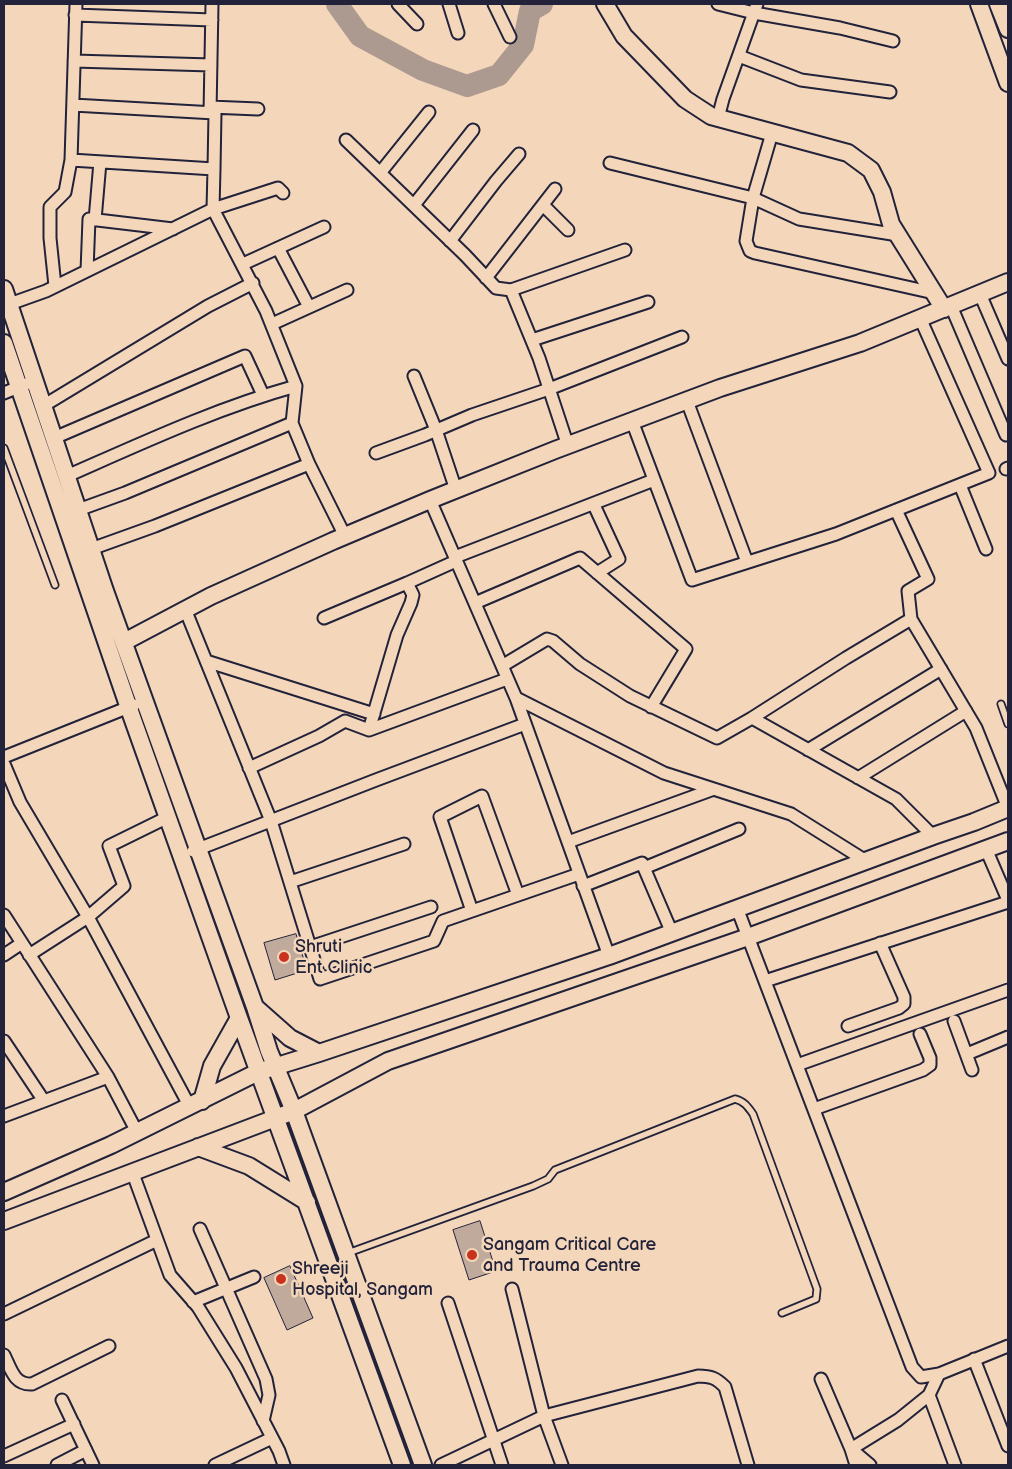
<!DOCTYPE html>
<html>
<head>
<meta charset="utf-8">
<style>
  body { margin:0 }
  #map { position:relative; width:1012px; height:1469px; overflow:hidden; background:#f4d7ba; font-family:"Balsamiq Sans",sans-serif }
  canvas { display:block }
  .frame { position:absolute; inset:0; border:5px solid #22223b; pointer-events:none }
</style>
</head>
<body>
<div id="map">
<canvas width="1012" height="1469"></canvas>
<div class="frame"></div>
</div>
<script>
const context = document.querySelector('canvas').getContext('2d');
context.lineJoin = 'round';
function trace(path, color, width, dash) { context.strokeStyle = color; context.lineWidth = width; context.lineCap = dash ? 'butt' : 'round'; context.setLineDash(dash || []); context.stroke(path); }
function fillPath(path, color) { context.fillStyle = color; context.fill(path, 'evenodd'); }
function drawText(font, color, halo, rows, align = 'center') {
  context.font = font + ' "Balsamiq Sans",sans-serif'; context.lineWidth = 5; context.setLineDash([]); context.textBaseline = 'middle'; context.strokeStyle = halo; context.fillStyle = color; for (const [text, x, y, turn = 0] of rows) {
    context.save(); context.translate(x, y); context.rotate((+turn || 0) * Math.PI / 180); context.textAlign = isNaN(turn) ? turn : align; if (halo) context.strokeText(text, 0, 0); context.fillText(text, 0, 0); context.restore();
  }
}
trace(new Path2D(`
  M 337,4 L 360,36 L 423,70 L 467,86 L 499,75 L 523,45 L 530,11 L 542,4`), '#ac998f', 22);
const building = new Path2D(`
  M 296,934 L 307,970 L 275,980 L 264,943 Z
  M 480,1221 L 496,1271 L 469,1280 L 453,1230 Z
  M 290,1266 L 313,1318 L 287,1330 L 264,1278 Z`);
fillPath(building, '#c0aa9b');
trace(building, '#22223b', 1);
const lane = new Path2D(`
  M 4,448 L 55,585
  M 1001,704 L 1008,724
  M 348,1253 L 533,1186 L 548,1179 L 555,1170 L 735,1099 C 744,1101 748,1107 753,1114 L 817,1289 L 816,1299 L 782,1313`);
const street = new Path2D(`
  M 398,4 L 417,24
  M 449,4 L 458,33
  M 494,4 L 510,37
  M 718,4 L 754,13 L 840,28 L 893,41
  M 75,15 L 212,20
  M 739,56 L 801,80 L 890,92
  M 74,61 L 211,65
  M 73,105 L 215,113 L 214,169
  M 210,107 L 258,109
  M 210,113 L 212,4
  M 718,118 L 723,99 L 757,4
  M 772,133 L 753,198 L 799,219 L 898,235
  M 346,140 L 465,255 L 496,288 L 511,290
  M 71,160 L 76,4
  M 610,163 L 753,198 L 746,241 L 750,251 L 755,253 L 934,293
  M 380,173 L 429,112
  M 414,205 L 473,130
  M 543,205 L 568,230
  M 95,220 L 100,162
  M 450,241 L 496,181 L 519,154
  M 278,248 L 309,307
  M 243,264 L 324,227
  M 87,271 L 89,219 L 173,229
  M 486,278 L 555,189
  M 55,286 L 50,238 L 50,207 L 65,192 L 71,160 L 214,169 L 213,209 L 278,188 L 283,193
  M 980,294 L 1008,359
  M 4,306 L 46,291 L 213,209 L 266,311 L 296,386 L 292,423
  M 951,306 L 1006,435
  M 272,324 L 347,290
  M 532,340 L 648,302
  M 414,376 L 436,430 L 456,490
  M 4,393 L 26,384
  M 687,401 L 747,562
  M 43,406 L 208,306 L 253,283
  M 632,421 L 692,580 L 836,534 L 989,473 L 920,318
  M 54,438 L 245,356 L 263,395
  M 568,446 L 539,358 L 511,290 L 625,250
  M 376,453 L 425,435 L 472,415 L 549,389 L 682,337
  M 1006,469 L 1008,468
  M 67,476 C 142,443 217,408 296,386
  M 960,485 L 986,549
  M 430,500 L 516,698 L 664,773 L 791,814 L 866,861
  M 594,505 L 619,559 L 597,573
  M 78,510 L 125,493 L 292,423 L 309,464
  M 896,510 L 928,579 L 908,591 L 911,619
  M 91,549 L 155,526 L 309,464 L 345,536
  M 455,557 L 654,480
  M 475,603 L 580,558 L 686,649 L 651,707
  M 185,609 L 271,821 L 320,979 L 434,941 L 443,921 L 579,874
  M 324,618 L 407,583
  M 206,661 L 374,714
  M 502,666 L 547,639 L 553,641 L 580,664 L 630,696 L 717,738 L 752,718 L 896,799 L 933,836
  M 516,698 L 609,956
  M 752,718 L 846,658 L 911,619 L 976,728 L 1008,808
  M 369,730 L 397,635 L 411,603 L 413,595 L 407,583 L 456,561
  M 808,750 L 941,669
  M 4,757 L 134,705
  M 4,764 L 20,802 L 88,917 L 190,1107
  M 249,768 L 319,736 L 345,721 L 369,730 L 507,679
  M 858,778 L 966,711
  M 568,842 L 714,789
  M 986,849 L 1008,900
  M 193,851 L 376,780 L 525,724
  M 644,868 L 739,829
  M 290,882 L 404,844
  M 583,886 L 642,863 L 672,933
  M 737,908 L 912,1367 L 921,1377 L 939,1374 L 1008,1346
  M 472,911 L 440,817 L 482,796 L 518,895
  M 4,915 L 108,1077 L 137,1132
  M 310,947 L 431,907
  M 4,955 L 22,943
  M 29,955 L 88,917 L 124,886 L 109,846 L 168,817
  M 765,981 L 1008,902
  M 954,1021 L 972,1070
  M 848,1026 L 899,1008 L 904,1004 L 904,997 L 880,943
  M 4,1041 L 44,1101
  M 967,1054 L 1008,1037
  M 797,1065 L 1008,990
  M 814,1109 L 923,1070 L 930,1065 L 930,1058 L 920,1034
  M 4,1116 L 108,1077
  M 132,1171 L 170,1275 L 198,1307 L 236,1368 L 279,1451 L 284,1465
  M 200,1229 L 266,1379 L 269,1395 L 263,1421
  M 512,1289 L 544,1416 L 562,1465
  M 193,1302 L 254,1277
  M 448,1303 L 502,1465
  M 4,1314 L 157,1240
  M 4,1355 C 11,1369 14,1385 32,1384 L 109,1346
  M 974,1359 L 1008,1446
  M 821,1379 L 851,1449 L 856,1465
  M 929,1395 L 939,1374
  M 62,1400 L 93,1465
  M 4,1456 L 74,1424
  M 57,1465 L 86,1450
  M 215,1465 L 272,1438
  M 441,1465 L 544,1416 L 698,1376 C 711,1376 716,1378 725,1387 L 748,1465
  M 870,1465 L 851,1449 L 898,1420 L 929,1395 L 955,1465`);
const secondary = new Path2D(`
  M 605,4 L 624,36 L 685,99 L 711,116 L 848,153 L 871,170 L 882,192 L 891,224 L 944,309
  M 979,4 L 1008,83
  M 998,4 L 1008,29
  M 4,289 L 105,591 L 255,1007 L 269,1051 L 294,1111 L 423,1465
  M 4,343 L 132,717 L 239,1018 L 402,1465
  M 124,642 L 211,596 L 333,541 L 430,500 L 555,450 L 720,388 L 860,343 L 1008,282
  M 255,1007 L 290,1038 L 319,1053
  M 202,1101 L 212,1066 L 239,1018
  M 198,1147 L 249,1166 L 307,1202
  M 4,1192 L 111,1145 L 258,1072 L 319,1053 L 609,956 L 933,836 L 974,822 L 1008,808
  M 4,1221 L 294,1111 L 388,1061 L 748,937 L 1008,841`);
trace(lane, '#22223b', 9);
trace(street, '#22223b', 15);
trace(secondary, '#22223b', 20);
trace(lane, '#f4d7ba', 5.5);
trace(street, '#f4d7ba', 11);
trace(secondary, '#f4d7ba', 16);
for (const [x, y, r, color] of [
  [284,957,6,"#c8321e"],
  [472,1255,6,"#c8321e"],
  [281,1279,6,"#c8321e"]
]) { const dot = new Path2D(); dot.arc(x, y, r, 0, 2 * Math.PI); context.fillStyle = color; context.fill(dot); trace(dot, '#f4d7ba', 2); }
drawText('18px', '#22223b', '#f4d7ba', [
  ["Shruti",295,947],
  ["Ent Clinic",295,968],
  ["Sangam Critical Care",483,1245],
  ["and Trauma Centre",483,1266],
  ["Shreeji",292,1269],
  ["Hospital, Sangam",292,1290]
], 'left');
</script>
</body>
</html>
